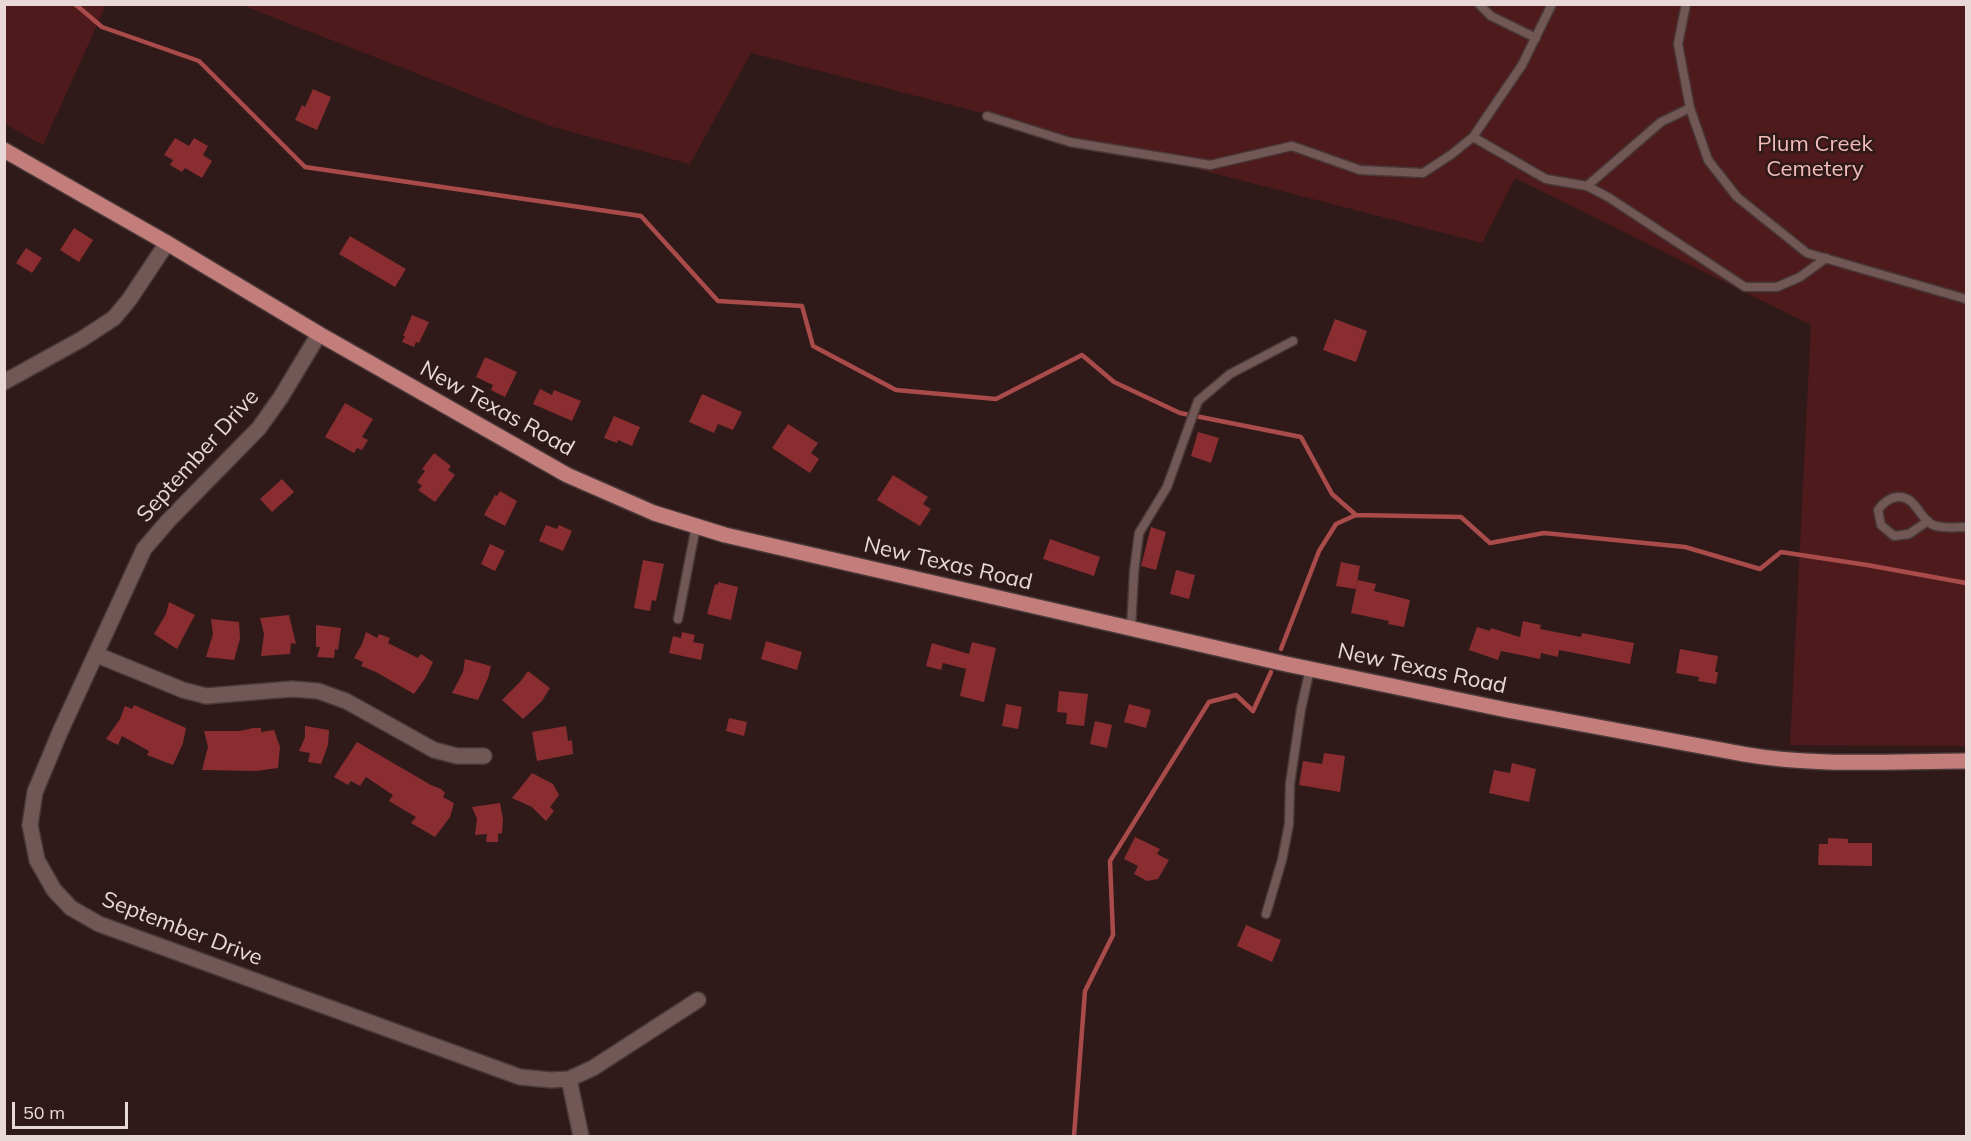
<!DOCTYPE html>
<html>
<head>
<meta charset="utf-8">
<style>
  body { margin:0 }
  #map { position:relative; width:1971px; height:1141px; overflow:hidden; background:#2f1a19; font-family:Mulish,sans-serif }
  canvas { display:block }
  .frame { position:absolute; inset:0; border:6px solid #e8d9d8; pointer-events:none }
  .scale { position:absolute; left:12px; top:1102px; width:116px; height:27px; box-sizing:border-box; border:3px solid #e8d9d8; border-top:0; padding-left:8px; font-size:18px; line-height:21px; white-space:nowrap; color:#e8d9d8; -webkit-text-stroke:4px #2f1a19; paint-order:stroke }
</style>
</head>
<body>
<div id="map">
<canvas width="1971" height="1141"></canvas>
<div class="frame"></div>
<div class="scale">50 m</div>
</div>
<script>
const context = document.querySelector('canvas').getContext('2d');
context.lineJoin = 'round';
function fillPath(path, color) { context.fillStyle = color; context.fill(path, 'evenodd'); }
function trace(path, color, width, dash) { context.strokeStyle = color; context.lineWidth = width; context.lineCap = dash ? 'butt' : 'round'; context.setLineDash(dash || []); context.stroke(path); }
function drawText(font, color, halo, rows, align = 'center') {
  context.font = font + ' Mulish,sans-serif'; context.lineWidth = 5; context.setLineDash([]); context.textBaseline = 'middle'; context.strokeStyle = halo; context.fillStyle = color; for (const [text, x, y, turn = 0] of rows) {
    context.save(); context.translate(x, y); context.rotate((+turn || 0) * Math.PI / 180); context.textAlign = isNaN(turn) ? turn : align; if (halo) context.strokeText(text, 0, 0); context.fillText(text, 0, 0); context.restore();
  }
}
fillPath(new Path2D(`
  M 4,5 L 106,5 L 43,145 L 5,124 Z
  M 242,5 L 1966,5 L 1966,746 L 1790,745 L 1811,325 L 1515,178 L 1482,243 L 751,53 L 690,164 L 553,127 Z`), '#4e1a1b');
trace(new Path2D(`
  M 75,4 L 102,27 L 199,61 L 305,167 L 641,216 L 718,301 L 802,306 L 813,346 L 896,390 L 996,399 L 1082,355 L 1114,382 L 1180,413 L 1301,437 L 1332,494 L 1356,515
  M 1281,649 L 1319,551 L 1336,524 L 1356,515 L 1461,517 L 1490,543 L 1544,533 L 1685,547 L 1760,569 L 1781,552 L 1867,565 L 1966,583
  M 1074,1136 L 1085,991 L 1113,935 L 1110,861 L 1209,702 L 1236,695 L 1253,711 L 1271,672`), '#a94b4b', 4.5);
fillPath(new Path2D(`
  M 313,89 L 331,97 L 317,130 L 295,120 L 302,105 L 305,107 Z
  M 175,138 L 189,146 L 194,138 L 208,146 L 203,155 L 212,161 L 202,178 L 185,168 L 182,172 L 170,165 L 173,160 L 164,155 Z
  M 74,228 L 93,240 L 79,262 L 60,250 Z
  M 350,236 L 406,269 L 395,287 L 339,254 Z
  M 26,248 L 42,258 L 32,273 L 16,263 Z
  M 412,315 L 429,322 L 419,343 L 416,342 L 414,347 L 402,342 L 405,336 L 403,336 Z
  M 1335,319 L 1367,331 L 1356,362 L 1323,350 Z
  M 485,357 L 517,372 L 505,397 L 491,390 L 493,385 L 476,377 Z
  M 540,389 L 552,395 L 554,390 L 581,401 L 572,421 L 533,404 Z
  M 702,394 L 742,412 L 733,430 L 718,424 L 714,433 L 689,422 Z
  M 345,403 L 373,419 L 362,437 L 368,440 L 362,450 L 357,448 L 354,453 L 325,437 Z
  M 614,416 L 640,427 L 632,446 L 618,440 L 617,443 L 604,438 Z
  M 788,424 L 818,443 L 811,453 L 819,459 L 810,473 L 772,448 Z
  M 1198,432 L 1219,438 L 1211,463 L 1191,456 Z
  M 434,453 L 451,466 L 448,470 L 455,475 L 435,502 L 418,490 L 422,486 L 417,482 L 425,471 L 422,469 Z
  M 893,475 L 928,497 L 923,504 L 931,509 L 920,526 L 877,500 Z
  M 282,479 L 294,492 L 272,512 L 260,499 Z
  M 500,491 L 517,501 L 505,526 L 484,515 L 495,495 L 497,496 Z
  M 546,525 L 557,529 L 559,525 L 572,531 L 563,551 L 539,541 Z
  M 1151,527 L 1166,532 L 1156,570 L 1141,566 Z
  M 1050,539 L 1100,557 L 1094,576 L 1043,559 Z
  M 490,544 L 505,551 L 495,571 L 481,564 Z
  M 643,560 L 664,564 L 656,601 L 652,600 L 650,611 L 634,608 Z
  M 1341,562 L 1360,566 L 1356,589 L 1336,586 Z
  M 1176,570 L 1195,575 L 1189,599 L 1170,594 Z
  M 1358,580 L 1376,584 L 1374,591 L 1410,600 L 1404,627 L 1388,624 L 1389,621 L 1351,613 Z
  M 718,582 L 738,587 L 731,620 L 707,614 L 715,584 L 718,585 Z
  M 169,602 L 195,615 L 177,649 L 154,634 L 166,614 Z
  M 289,615 L 296,644 L 291,643 L 290,654 L 261,656 L 264,634 L 260,618 Z
  M 211,619 L 239,622 L 240,639 L 234,660 L 206,657 L 213,634 Z
  M 1523,621 L 1541,625 L 1540,629 L 1581,637 L 1582,633 L 1634,643 L 1630,664 L 1559,650 L 1558,657 L 1541,653 L 1540,659 L 1501,651 L 1498,660 L 1469,650 L 1477,627 L 1490,631 L 1491,628 L 1520,637 Z
  M 316,625 L 341,628 L 338,650 L 335,649 L 334,658 L 317,657 L 320,647 L 316,647 Z
  M 366,632 L 377,638 L 379,634 L 390,638 L 388,643 L 418,658 L 421,654 L 433,662 L 426,677 L 414,694 L 376,672 L 361,666 L 363,662 L 354,658 L 362,644 Z
  M 682,632 L 695,635 L 693,642 L 704,644 L 701,660 L 669,653 L 673,636 L 681,638 Z
  M 766,641 L 802,652 L 797,670 L 761,659 Z
  M 972,642 L 996,648 L 984,702 L 960,696 L 966,669 L 943,663 L 941,670 L 926,666 L 932,643 L 969,654 Z
  M 1680,649 L 1718,656 L 1715,672 L 1718,672 L 1716,684 L 1698,681 L 1699,677 L 1676,673 Z
  M 465,659 L 491,666 L 488,678 L 478,700 L 452,693 L 463,672 Z
  M 528,671 L 550,688 L 542,701 L 523,719 L 502,700 L 520,682 Z
  M 1059,691 L 1088,694 L 1084,726 L 1066,724 L 1067,713 L 1057,712 Z
  M 1006,704 L 1022,707 L 1018,729 L 1002,726 Z
  M 1129,704 L 1151,710 L 1146,728 L 1124,722 Z
  M 134,705 L 186,728 L 183,743 L 173,765 L 147,755 L 149,751 L 122,736 L 118,745 L 106,739 L 120,719 L 125,706 L 132,709 Z
  M 729,718 L 747,722 L 744,736 L 726,731 Z
  M 1095,721 L 1112,725 L 1107,748 L 1090,744 Z
  M 305,726 L 329,730 L 328,745 L 321,764 L 308,762 L 310,753 L 299,751 L 305,737 Z
  M 566,726 L 568,741 L 572,740 L 573,754 L 537,761 L 532,732 Z
  M 253,728 L 261,728 L 261,732 L 274,730 L 280,747 L 278,768 L 256,771 L 202,770 L 208,747 L 204,731 L 240,731 Z
  M 357,742 L 431,785 L 441,789 L 445,793 L 443,797 L 454,803 L 450,817 L 435,837 L 411,823 L 416,817 L 389,801 L 393,795 L 366,777 L 360,786 L 351,781 L 348,785 L 334,777 Z
  M 1324,753 L 1345,756 L 1340,792 L 1299,785 L 1303,761 L 1322,764 Z
  M 1512,763 L 1536,769 L 1529,802 L 1489,793 L 1494,770 L 1510,773 Z
  M 532,773 L 553,784 L 559,795 L 550,807 L 554,811 L 546,821 L 532,807 L 512,798 Z
  M 500,803 L 503,819 L 502,833 L 498,834 L 498,842 L 486,842 L 487,834 L 475,835 L 477,819 L 472,807 Z
  M 1135,837 L 1160,849 L 1157,854 L 1169,860 L 1158,879 L 1147,881 L 1134,874 L 1138,866 L 1124,859 Z
  M 1828,838 L 1848,839 L 1848,843 L 1872,843 L 1872,866 L 1818,865 L 1819,844 L 1828,844 Z
  M 1246,925 L 1281,940 L 1272,962 L 1237,946 Z`), '#892d31');
const lane = new Path2D(`
  M 1479,4 L 1491,16 L 1536,38
  M 1686,4 L 1678,44 L 1690,108 L 1708,160 L 1737,197 L 1807,253 L 1966,299
  M 987,116 L 1070,142 L 1210,165 L 1292,146 L 1360,170 L 1423,173 L 1452,154 L 1473,137 L 1522,65 L 1552,4
  M 1473,137 L 1546,179 L 1587,186 L 1608,197 L 1745,287 L 1777,287 L 1800,277 L 1826,258
  M 1587,186 L 1661,122 L 1690,108
  M 1928,521 L 1909,534 L 1894,536 L 1881,525 L 1878,510 C 1883,503 1888,498 1897,497 C 1916,495 1919,519 1933,525 C 1944,529 1955,527 1966,527
  M 678,619 L 696,526
  M 1131,629 L 1134,572 L 1139,533 L 1167,487 L 1198,401 L 1230,374 L 1293,341
  M 1266,914 L 1282,860 L 1289,824 L 1290,784 L 1301,709 L 1310,669`);
const street = new Path2D(`
  M 319,334 L 281,397 L 259,428 L 168,521 L 144,549 L 60,732 L 35,792 L 30,825 L 37,860 L 54,890 L 71,908 L 99,924 L 520,1077 L 551,1080 L 569,1079 L 593,1068 L 698,1000
  M 4,382 L 82,339 L 114,318 L 129,300 L 167,243
  M 97,655 L 183,690 L 206,696 L 292,689 L 318,691 L 346,701 L 434,750 L 457,756 L 484,756
  M 569,1079 L 581,1136`);
const primary = new Path2D(`
  M 4,150 L 167,243 L 319,334 L 567,475 L 654,513 L 725,535 L 1286,664 L 1507,710 L 1743,754 C 1816,767 1893,761 1966,761`);
trace(lane, '#483838', 11);
trace(street, '#483838', 18);
trace(primary, '#483838', 18);
trace(lane, '#715856', 8);
trace(street, '#715856', 15);
trace(primary, '#c37e7b', 15);
drawText('22px', '#f2bcba', '#2f1a19', [
  ["Plum Creek",1815,144],
  ["Cemetery",1815,169]
]);
drawText('22px', '#e8d9d8', '#2f1a19', [
  ["New Texas Road",497,409,29],
  ["September Drive",198,456,-48],
  ["New Texas Road",948,564,13],
  ["New Texas Road",1422,669,12],
  ["September Drive",182,929,21]
]);
</script>
</body>
</html>
